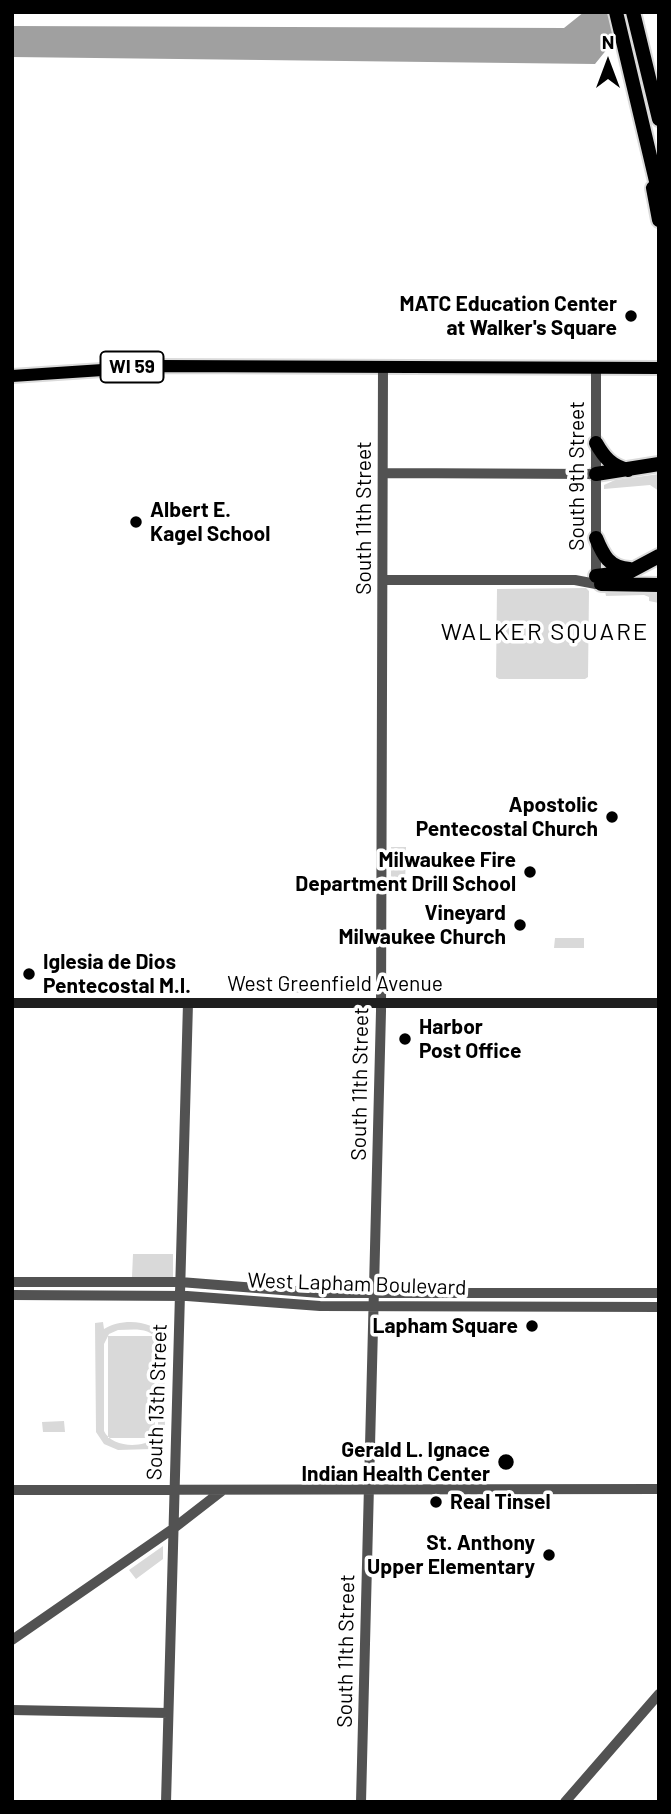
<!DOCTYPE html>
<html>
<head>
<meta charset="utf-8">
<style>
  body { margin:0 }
  #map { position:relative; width:671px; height:1814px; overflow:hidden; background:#fff; font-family:Barlow,sans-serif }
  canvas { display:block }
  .frame { position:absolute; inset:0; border:14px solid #000; pointer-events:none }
  .north { position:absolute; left:573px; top:28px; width:70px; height:70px; -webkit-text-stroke:5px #fff; paint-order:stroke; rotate:0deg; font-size:19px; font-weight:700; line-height:28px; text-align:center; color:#000 }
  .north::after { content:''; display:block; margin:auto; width:24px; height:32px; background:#000; clip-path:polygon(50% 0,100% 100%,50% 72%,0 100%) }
</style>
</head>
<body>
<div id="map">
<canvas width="671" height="1814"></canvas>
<div class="frame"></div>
<div class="north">N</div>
</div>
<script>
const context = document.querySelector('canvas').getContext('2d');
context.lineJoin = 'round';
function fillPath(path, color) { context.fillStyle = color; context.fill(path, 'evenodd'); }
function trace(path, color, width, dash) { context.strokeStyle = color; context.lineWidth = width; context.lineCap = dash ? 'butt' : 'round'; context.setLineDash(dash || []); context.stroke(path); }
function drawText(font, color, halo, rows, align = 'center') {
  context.font = font + ' Barlow,sans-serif'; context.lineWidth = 7; context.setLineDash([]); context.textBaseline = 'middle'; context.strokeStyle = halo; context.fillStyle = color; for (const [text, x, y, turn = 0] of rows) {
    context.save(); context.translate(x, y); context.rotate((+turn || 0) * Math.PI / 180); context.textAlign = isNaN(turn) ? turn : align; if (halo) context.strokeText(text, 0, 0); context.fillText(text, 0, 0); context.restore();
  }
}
fillPath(new Path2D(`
  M 659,474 L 659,491 L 650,485 L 604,489 L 604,485 L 615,480 Z
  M 586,588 L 589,591 L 588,677 L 585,679 L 499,679 L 496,677 L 497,589 Z
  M 659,589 L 659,603 L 649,601 L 649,597 L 644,595 L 606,596 L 605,591 Z
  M 391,847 L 406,847 L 405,887 L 391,885 Z
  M 555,938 L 584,938 L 584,948 L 554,948 Z
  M 284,978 L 305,978 L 305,993 L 286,993 Z
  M 133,1254 L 173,1254 L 173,1277 L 132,1277 Z
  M 103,1322 L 104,1329 C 121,1318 154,1319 164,1338 L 165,1433 L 159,1444 L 152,1449 L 118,1450 L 104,1444 L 96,1432 L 95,1323 ZM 118,1330 C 133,1330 149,1326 158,1341 L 158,1430 L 155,1438 L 154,1336 L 108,1336 L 108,1438 L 154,1438 C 142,1449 111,1447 104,1431 L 104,1344 L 109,1334 Z
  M 64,1421 L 65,1432 L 43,1432 L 42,1422 Z
  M 163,1546 L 163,1559 L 136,1579 L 129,1570 Z`), '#d9d9d9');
fillPath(new Path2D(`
  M 584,12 L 637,12 L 595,64 L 12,57 L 12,26 L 564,28 Z`), '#a0a0a0');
const primary = new Path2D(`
  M 12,376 L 163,366 L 659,368`);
const motorway = new Path2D(`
  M 616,12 L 659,194
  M 633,12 L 659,119
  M 653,188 L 659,220
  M 596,443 C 604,457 611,466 628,470
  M 596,474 L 659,464
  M 596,538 C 603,555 609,568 630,569
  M 596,576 L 629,572 L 659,556
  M 601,584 L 659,585`);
trace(primary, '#dbdbdb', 16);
trace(motorway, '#dbdbdb', 18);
trace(new Path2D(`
  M 383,473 L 596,474
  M 383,580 L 575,580 L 596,584 L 596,368
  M 12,1282 L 180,1282 L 320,1293 L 659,1293
  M 12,1295 L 187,1296 L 320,1306 L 659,1307
  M 12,1490 L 659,1489
  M 12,1640 L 174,1528 L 223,1490
  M 12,1710 L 168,1713
  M 166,1802 L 188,1003
  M 361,1802 L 381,1011 L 383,367
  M 565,1802 L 659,1694`), '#525252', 10);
trace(new Path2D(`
  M 12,1003 L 659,1003`), '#1f1f1f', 10);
trace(primary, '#000', 12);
trace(motorway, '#000', 14);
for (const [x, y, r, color] of [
  [631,316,7,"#000"],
  [136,522,7,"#000"],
  [612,817,7,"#000"],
  [530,872,7,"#000"],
  [520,925,7,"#000"],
  [29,974,7,"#000"],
  [405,1039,7,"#000"],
  [532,1326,7,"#000"],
  [506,1462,9,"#000"],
  [436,1502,7,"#000"],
  [549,1555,7,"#000"]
]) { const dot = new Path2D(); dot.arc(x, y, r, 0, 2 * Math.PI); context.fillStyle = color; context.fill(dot); trace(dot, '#fff', 2.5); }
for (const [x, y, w] of [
  [132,367,63]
]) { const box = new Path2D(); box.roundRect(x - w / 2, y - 15.5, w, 31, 5); context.fillStyle = '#fff'; context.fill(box); trace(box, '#000', 2); }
drawText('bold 19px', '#000', null, [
  ["WI 59",132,367]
]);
drawText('bold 21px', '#000', '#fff', [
  ["MATC Education Center",617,304],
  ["at Walker's Square",617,328],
  ["Albert E.",150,510,"left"],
  ["Kagel School",150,534,"left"],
  ["Apostolic",598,805],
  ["Pentecostal Church",598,829],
  ["Milwaukee Fire",516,860],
  ["Department Drill School",516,884],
  ["Vineyard",506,913],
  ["Milwaukee Church",506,937],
  ["Iglesia de Dios",43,962,"left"],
  ["Pentecostal M.I.",43,986,"left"],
  ["Harbor",419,1027,"left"],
  ["Post Office",419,1051,"left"],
  ["Lapham Square",518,1326],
  ["Gerald L. Ignace",490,1450],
  ["Indian Health Center",490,1474],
  ["Real Tinsel",450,1502,"left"],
  ["St. Anthony",535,1543],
  ["Upper Elementary",535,1567]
], 'right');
drawText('21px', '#000', '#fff', [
  ["South 9th Street",577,476,-90],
  ["South 11th Street",364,518,-90],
  ["West Greenfield Avenue",335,984],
  ["South 11th Street",360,1084,-89],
  ["West Lapham Boulevard",357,1284,2],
  ["South 13th Street",157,1402,-88],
  ["South 11th Street",346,1651,-89]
]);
context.letterSpacing = '2px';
drawText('24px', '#000', '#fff', [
  ["WALKER SQUARE",545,632]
]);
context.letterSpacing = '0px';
</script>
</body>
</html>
